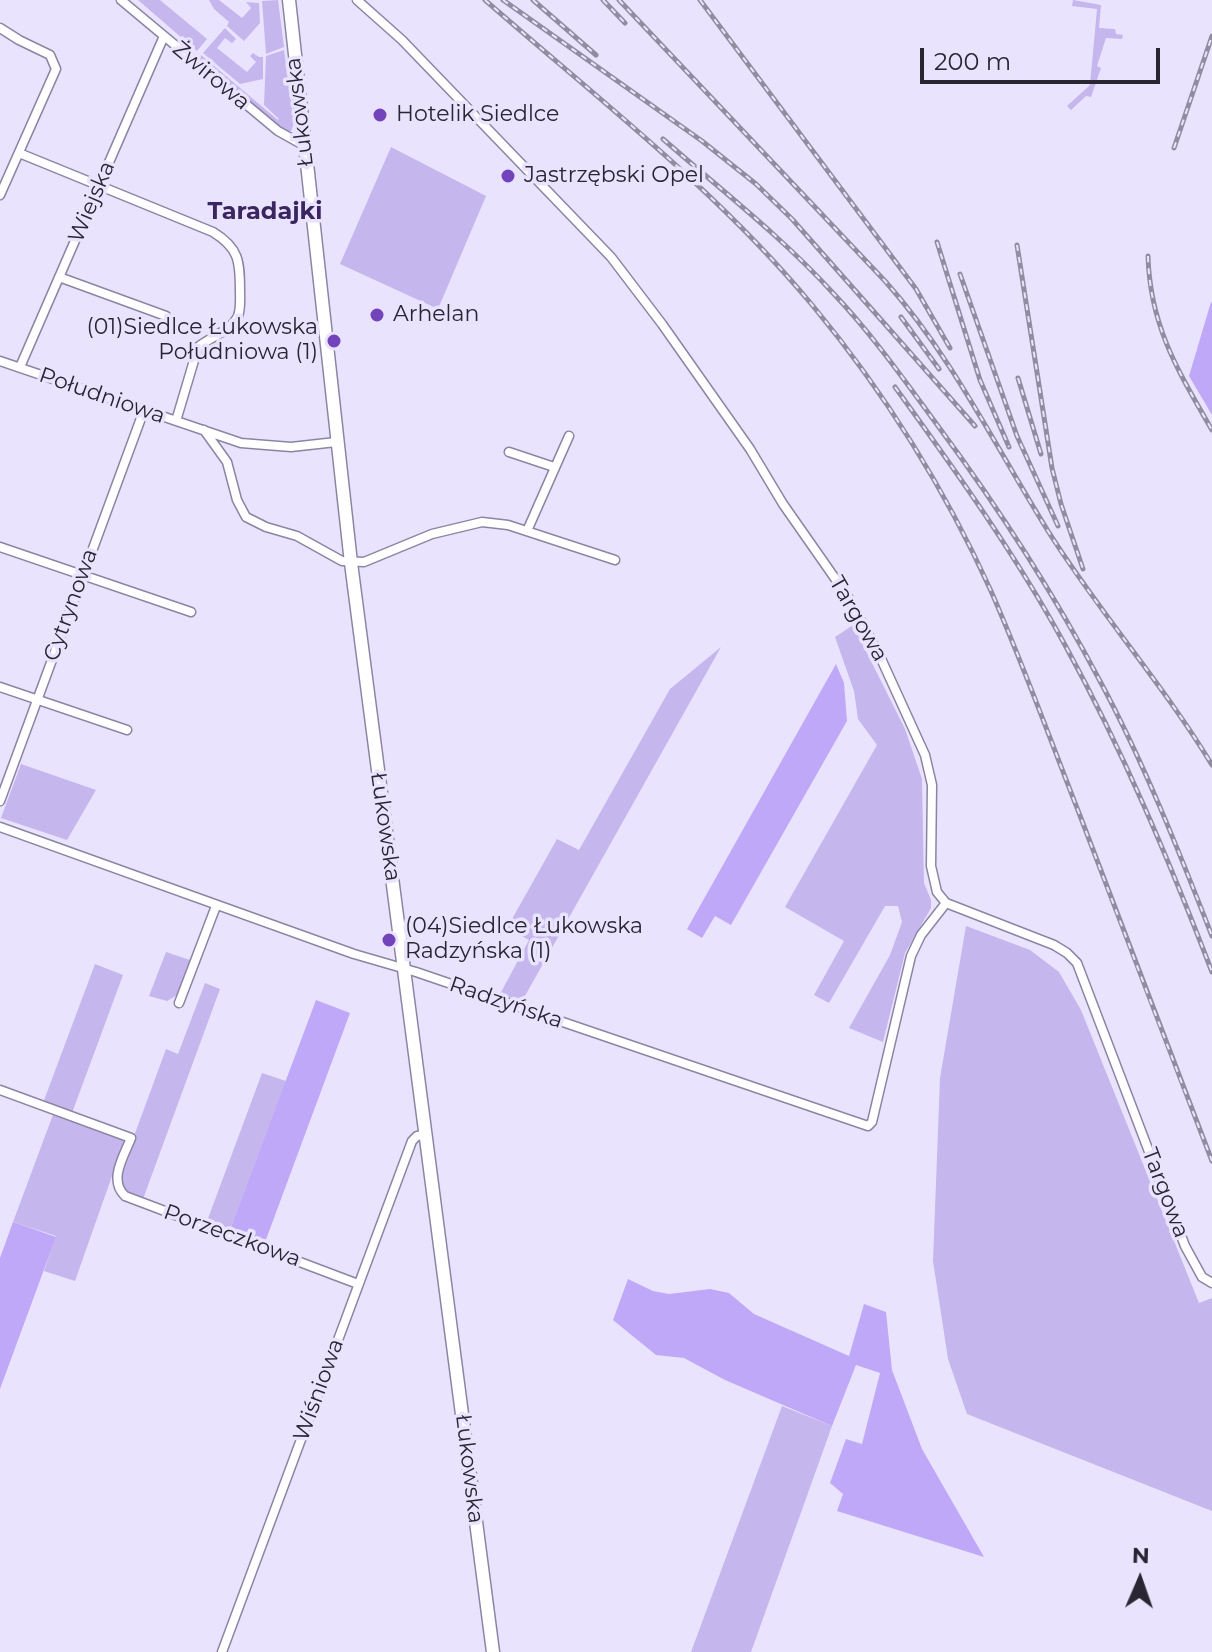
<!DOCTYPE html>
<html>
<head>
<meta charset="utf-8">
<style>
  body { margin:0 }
  #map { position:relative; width:1212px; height:1652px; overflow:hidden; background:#eae3fe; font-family:Montserrat,sans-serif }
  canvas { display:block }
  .north { position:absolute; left:1100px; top:1540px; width:80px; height:80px; -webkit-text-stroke:6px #eae3fe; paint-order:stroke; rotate:2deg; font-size:22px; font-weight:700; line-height:32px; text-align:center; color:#292532 }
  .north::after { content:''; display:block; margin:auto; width:28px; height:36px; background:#292532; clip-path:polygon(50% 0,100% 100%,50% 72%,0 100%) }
  .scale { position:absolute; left:920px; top:48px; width:240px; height:36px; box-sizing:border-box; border:4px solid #292532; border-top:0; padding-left:10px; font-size:24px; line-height:28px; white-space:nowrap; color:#292532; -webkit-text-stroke:6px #eae3fe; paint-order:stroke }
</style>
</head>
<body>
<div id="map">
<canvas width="1212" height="1652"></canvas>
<div class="north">N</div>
<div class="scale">200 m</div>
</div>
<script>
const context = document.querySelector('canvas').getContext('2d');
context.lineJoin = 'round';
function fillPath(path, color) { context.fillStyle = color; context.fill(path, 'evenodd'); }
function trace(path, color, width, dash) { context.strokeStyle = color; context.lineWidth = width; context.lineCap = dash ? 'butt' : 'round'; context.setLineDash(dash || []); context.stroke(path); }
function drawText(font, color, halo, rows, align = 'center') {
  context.font = font + ' Montserrat,sans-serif'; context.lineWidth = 7; context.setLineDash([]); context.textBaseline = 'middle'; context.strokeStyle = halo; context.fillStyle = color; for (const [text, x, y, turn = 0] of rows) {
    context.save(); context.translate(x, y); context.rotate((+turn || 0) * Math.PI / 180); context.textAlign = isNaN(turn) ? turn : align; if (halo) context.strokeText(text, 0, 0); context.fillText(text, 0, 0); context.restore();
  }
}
fillPath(new Path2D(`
  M 138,0 L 160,0 L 207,39 L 197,51 Z
  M 209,0 L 219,0 L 242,18 L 251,8 L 246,2 L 259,3 L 260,23 L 244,41 L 227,26 L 229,22 L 214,9 Z
  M 278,0 L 284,47 L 266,54 L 262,1 Z
  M 1073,0 L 1101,5 L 1099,28 L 1115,29 L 1116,34 L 1123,35 L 1122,39 L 1106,38 L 1097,66 L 1101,68 L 1091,97 L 1086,96 L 1071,110 L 1067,106 L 1090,85 L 1097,9 L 1072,6 Z
  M 225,28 L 236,39 L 232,43 L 225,38 L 217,48 L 247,72 L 256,62 L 250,56 L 253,53 L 259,57 L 263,57 L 263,79 L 240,84 L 203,53 Z
  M 284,50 L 294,123 L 291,131 L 286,132 L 199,60 L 201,55 L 278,120 L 279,119 L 264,105 L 266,56 Z
  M 391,147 L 486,196 L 438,309 L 340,264 Z
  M 853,625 L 905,729 L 922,779 L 924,883 L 931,900 L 931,908 L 905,953 L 883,1042 L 849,1028 L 890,955 L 902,922 L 898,906 L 885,906 L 829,1003 L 814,995 L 844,941 L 785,907 L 877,745 L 858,719 L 854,691 L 835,637 Z
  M 721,647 L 521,1003 L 499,996 L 529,940 L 507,928 L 557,839 L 579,850 L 670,689 Z
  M 21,764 L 96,790 L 67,840 L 1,818 Z
  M 966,926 L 1030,950 L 1059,972 L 1081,1010 L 1199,1303 L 1212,1298 L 1212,1511 L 967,1414 L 948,1359 L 933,1261 L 940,1078 Z
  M 166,952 L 193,961 L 177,995 L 167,1001 L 149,996 Z
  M 95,964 L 123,975 L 72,1113 L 43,1103 Z
  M 205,983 L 220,989 L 143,1199 L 124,1192 L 119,1177 L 166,1049 L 178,1054 Z
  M 262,1073 L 286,1081 L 229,1232 L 206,1224 Z
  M 54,1112 L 119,1136 L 124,1142 L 75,1281 L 44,1271 L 56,1236 L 13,1222 Z
  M 782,1406 L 832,1426 L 751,1652 L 691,1652 Z`), '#c5b6ed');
fillPath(new Path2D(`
  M 1211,302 L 1212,303 L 1212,415 L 1189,376 Z
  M 836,664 L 844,683 L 847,721 L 731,925 L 715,916 L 702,938 L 687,929 Z
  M 316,1000 L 350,1013 L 264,1245 L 229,1232 Z
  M 13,1222 L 56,1237 L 0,1389 L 0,1258 Z
  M 628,1279 L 653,1291 L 669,1294 L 710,1289 L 729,1293 L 754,1314 L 849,1356 L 864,1304 L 886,1312 L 892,1370 L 922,1449 L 984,1557 L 837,1511 L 843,1494 L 830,1483 L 846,1439 L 862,1444 L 880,1373 L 856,1365 L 832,1426 L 725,1380 L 684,1358 L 656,1355 L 613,1320 Z`), '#c0a8f9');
const street = new Path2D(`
  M 121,0 L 278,131 L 305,146
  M 357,0 L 402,40 L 611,257 L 662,324 L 750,449 L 783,504 L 848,597 L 878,652 L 925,755 L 932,785 L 931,866 L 937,892 L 946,903 L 1054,945 L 1067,953 L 1077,963 L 1185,1246 L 1202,1277 L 1212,1283
  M 0,28 L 19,40 L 50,55 L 56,69 L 0,195
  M 19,153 L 213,232 C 239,248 240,261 240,291 C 240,299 241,308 238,316 C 231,331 210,337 198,347 L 176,421
  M 59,277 L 166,316
  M 0,361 L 241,443 L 291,447 L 336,442
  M 20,367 L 164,36
  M 204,430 L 227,462 L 237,500 L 246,517 L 266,527 L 297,536 L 342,561 L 364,562 L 432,534 L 482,522 L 508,525 L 615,560
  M 509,452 L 554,467
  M 527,531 L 569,436
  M 0,547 L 191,612
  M 0,687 L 127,730
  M 0,801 L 144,410
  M 0,827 L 354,954 L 416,972 L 868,1126 L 872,1122 L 911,956 L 921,935 L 946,903
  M 179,1003 L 216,906
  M 0,1090 L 131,1138 C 124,1156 108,1180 125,1196 L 358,1284
  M 222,1652 L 412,1141 L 417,1136 L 424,1135`);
const secondary = new Path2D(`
  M 289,0 L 351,563 L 493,1652`);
trace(street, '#8c84a3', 11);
trace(secondary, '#8c84a3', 15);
trace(street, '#fff', 8);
trace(secondary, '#fff', 12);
const rail = new Path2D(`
  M 485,0 C 597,98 718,191 813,306 C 885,393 945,489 991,591 C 1023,664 1050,739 1079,813 C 1123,929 1167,1045 1212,1161
  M 503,0 L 702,141 L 756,184 L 792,219 L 975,426
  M 533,0 L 596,55
  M 603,0 L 625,23
  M 619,0 L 885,281 C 952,356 995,446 1048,531 C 1099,612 1163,684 1212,765
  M 700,0 L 916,289 L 950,348
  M 663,139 C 720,189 782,237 833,293 C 872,334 905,381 938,426 C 998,507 1053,592 1100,681 C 1144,763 1178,849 1212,936
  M 1174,148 L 1212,36
  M 937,242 L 980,380 L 1009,447
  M 1017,245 L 1052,468 L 1061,504 L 1083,569
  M 1148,256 C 1150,326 1178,371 1212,430
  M 960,274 L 1017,436 L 1058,526
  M 901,317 L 939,369
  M 1018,378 L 1041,454
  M 895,387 C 955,470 1016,555 1065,645 C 1123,751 1169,860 1212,972`);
trace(rail, '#928ca1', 5);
trace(rail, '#eae3fe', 2, [6]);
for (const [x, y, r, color] of [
  [380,115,8,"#7243bb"],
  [508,176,8,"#7243bb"],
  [377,315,8,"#7243bb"],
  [334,341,8,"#7243bb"],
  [389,940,8,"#7243bb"]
]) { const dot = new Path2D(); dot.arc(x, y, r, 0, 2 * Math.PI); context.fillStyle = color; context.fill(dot); trace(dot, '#eae3fe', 3); }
drawText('22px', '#292532', '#eae3fe', [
  ["Żwirowa",211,76,40],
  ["Łukowska",300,112,-97],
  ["Wiejska",92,202,-67],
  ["Południowa",102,396,19],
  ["Cytrynowa",71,605,-70],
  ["Targowa",858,619,60],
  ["Łukowska",385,827,82],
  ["Radzyńska",506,1003,19],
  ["Targowa",1165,1193,69],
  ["Porzeczkowa",232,1236,20],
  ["Wiśniowa",319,1390,-70],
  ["Łukowska",469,1469,83]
]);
drawText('22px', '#292532', '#eae3fe', [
  ["Hotelik Siedlce",396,115],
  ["Jastrzębski Opel",524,176],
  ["Arhelan",393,315],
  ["(01)Siedlce Łukowska",318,328,"right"],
  ["Południowa (1)",318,353,"right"],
  ["(04)Siedlce Łukowska",405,927],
  ["Radzyńska (1)",405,952]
], 'left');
drawText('bold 24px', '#3a255f', '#eae3fe', [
  ["Taradajki",265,212]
]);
</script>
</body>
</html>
